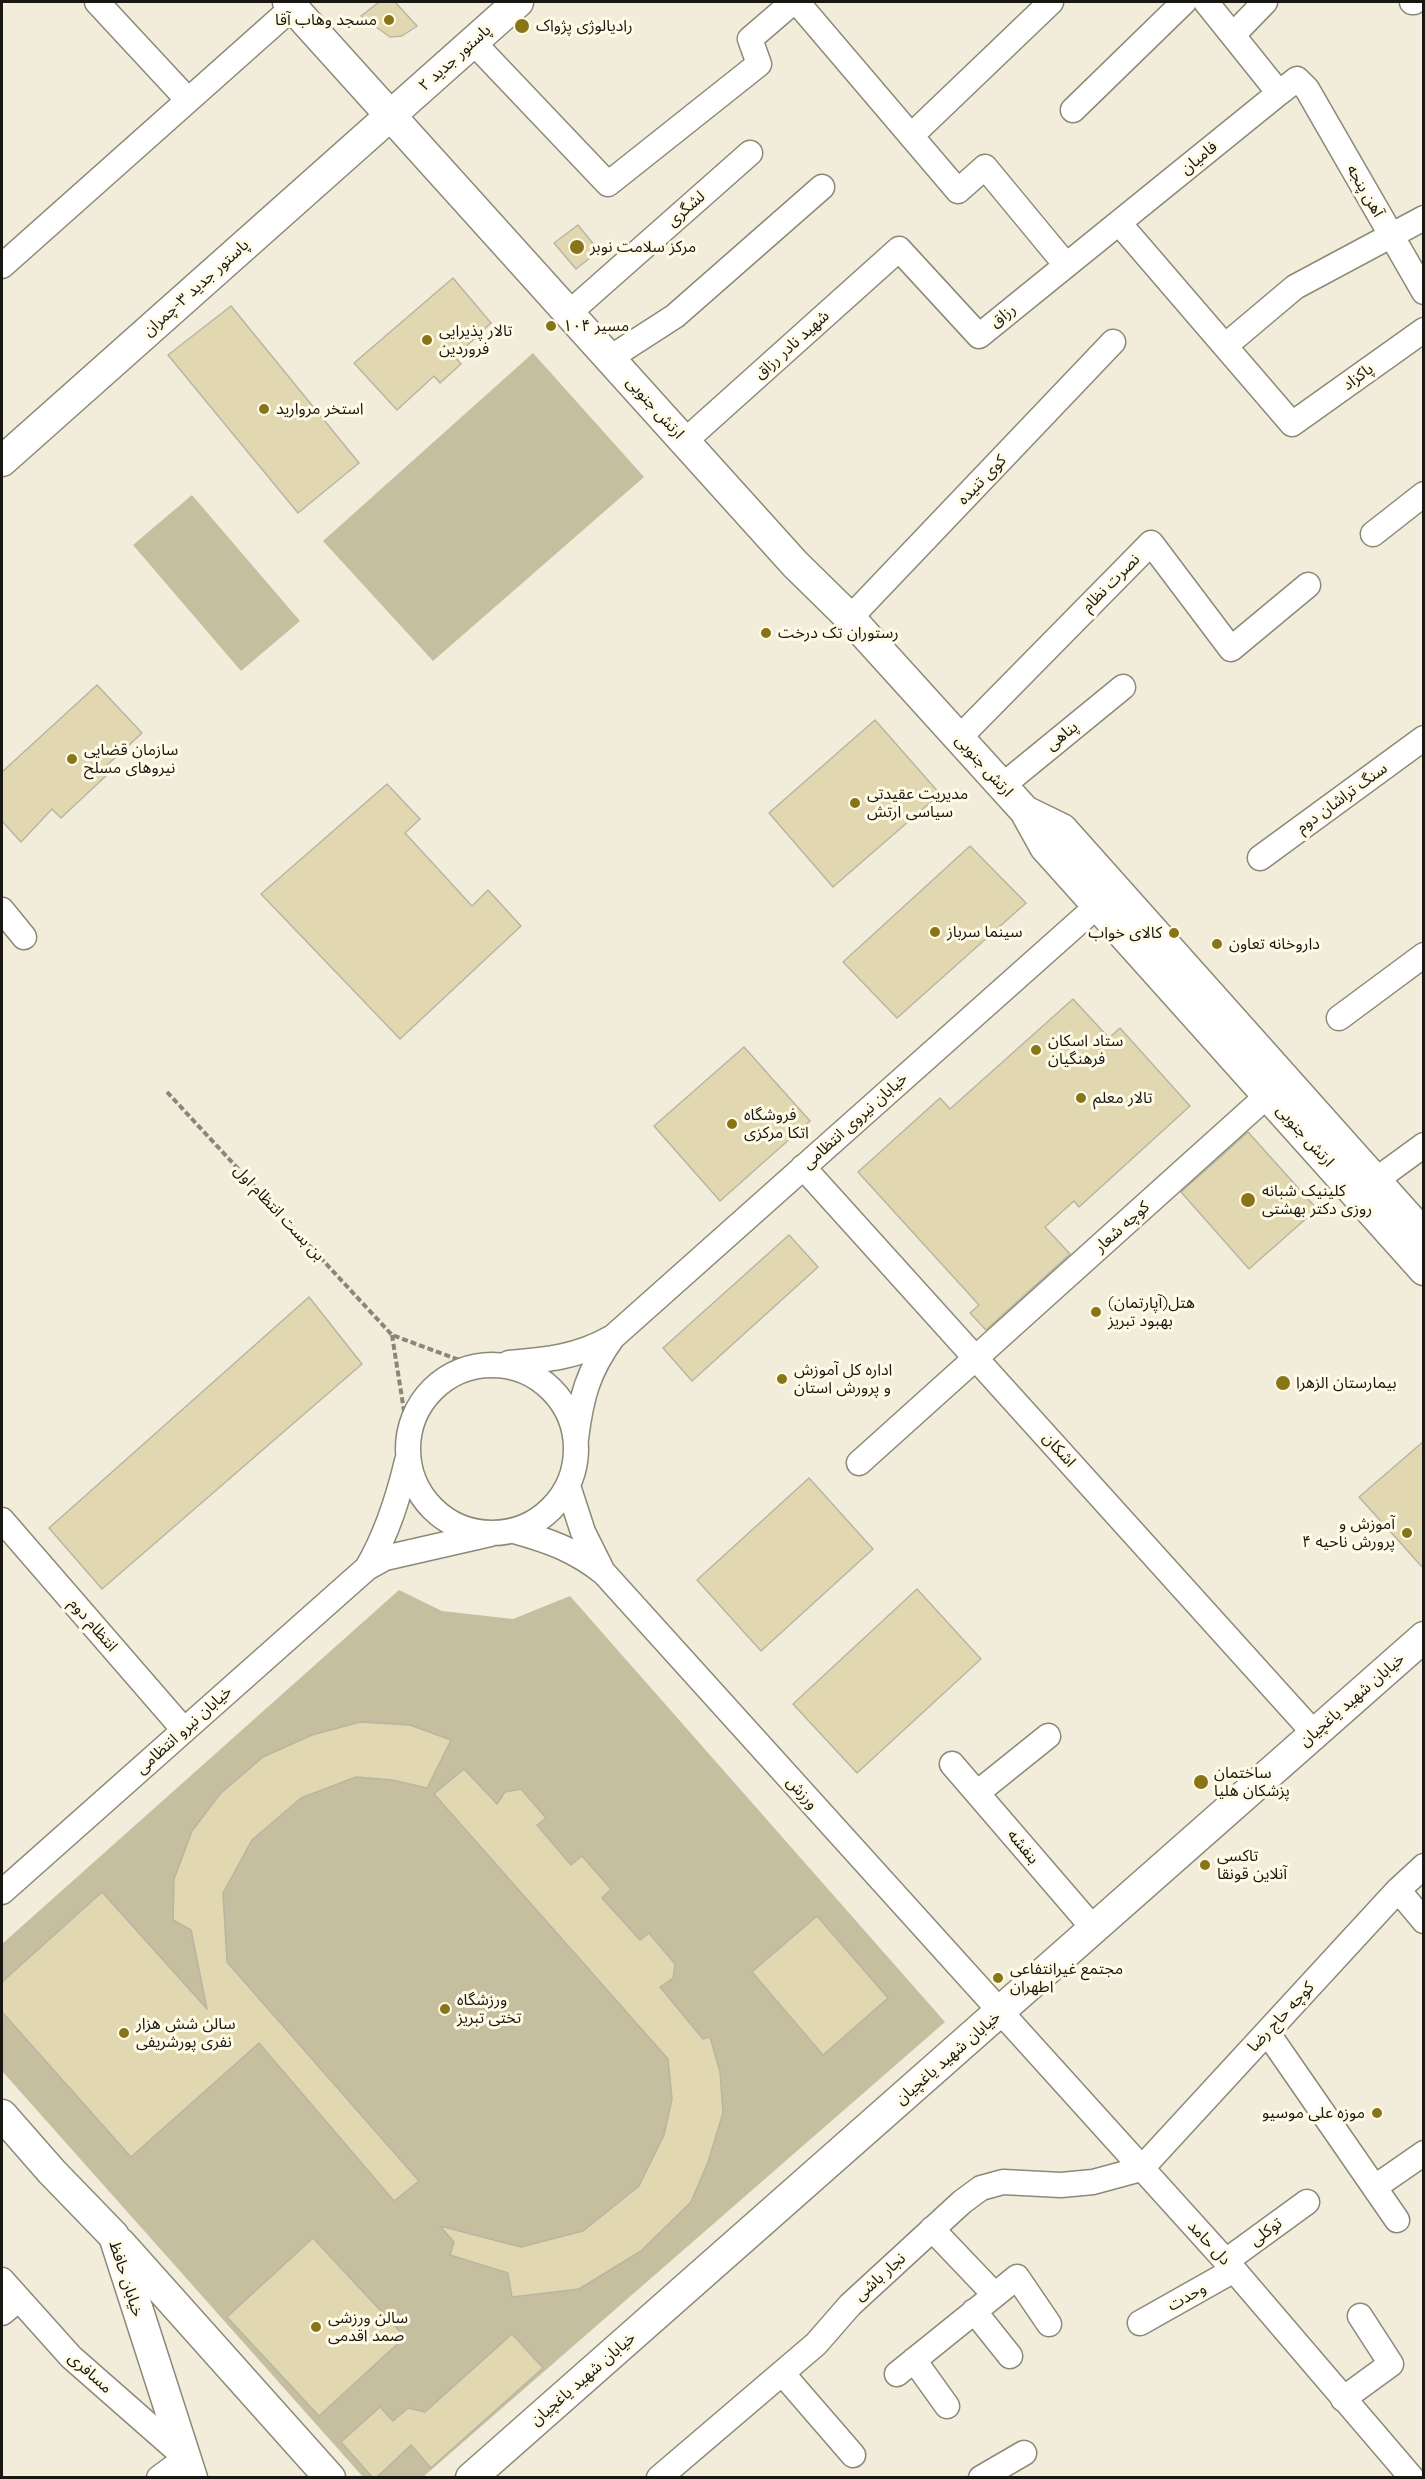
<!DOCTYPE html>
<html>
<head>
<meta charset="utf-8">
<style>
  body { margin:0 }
  #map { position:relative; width:1425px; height:2479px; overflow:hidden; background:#f2edda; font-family:Quicksand,sans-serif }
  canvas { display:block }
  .frame { position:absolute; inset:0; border:3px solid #191711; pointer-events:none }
</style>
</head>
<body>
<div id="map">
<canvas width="1425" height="2479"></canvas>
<div class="frame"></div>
</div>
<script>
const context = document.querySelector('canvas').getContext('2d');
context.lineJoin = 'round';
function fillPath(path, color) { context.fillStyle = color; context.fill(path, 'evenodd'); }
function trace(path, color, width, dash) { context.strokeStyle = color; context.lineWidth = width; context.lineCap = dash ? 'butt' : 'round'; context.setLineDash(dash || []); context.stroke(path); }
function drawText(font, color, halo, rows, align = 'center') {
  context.font = font + ' Quicksand,"Noto Sans Arabic",sans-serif'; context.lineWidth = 6; context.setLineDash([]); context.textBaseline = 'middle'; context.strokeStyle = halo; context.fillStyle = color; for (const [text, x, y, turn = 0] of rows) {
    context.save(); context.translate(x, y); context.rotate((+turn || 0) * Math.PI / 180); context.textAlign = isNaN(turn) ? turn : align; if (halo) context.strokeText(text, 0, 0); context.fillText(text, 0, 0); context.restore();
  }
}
fillPath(new Path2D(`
  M 533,353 L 644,477 L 433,661 L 323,541 Z
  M 192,495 L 300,621 L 241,671 L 133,545 Z
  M 399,1590 L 442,1611 L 513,1619 L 570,1596 L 945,2022 L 423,2477 L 363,2477 L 2,2071 L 2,1944 Z`), '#c5be9f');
const building = new Path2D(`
  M 379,2 L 395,2 L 417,26 L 402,36 L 390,37 L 361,16 Z
  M 578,225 L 599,251 L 576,269 L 554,243 Z
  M 453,278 L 491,323 L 455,357 L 461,364 L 440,383 L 434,376 L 397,410 L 354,363 Z
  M 231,306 L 359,463 L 298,513 L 168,355 Z
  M 97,685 L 142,733 L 104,768 L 109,773 L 61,818 L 52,809 L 21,842 L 2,821 L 2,772 Z
  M 875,720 L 940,794 L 833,887 L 769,813 Z
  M 387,784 L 420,819 L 405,833 L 472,906 L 488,890 L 521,926 L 400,1039 L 261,894 Z
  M 970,846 L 1026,903 L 897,1018 L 843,962 Z
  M 1073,999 L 1109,1038 L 1120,1028 L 1190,1106 L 1079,1207 L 1074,1201 L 1045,1227 L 1070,1254 L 986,1330 L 970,1313 L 979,1305 L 858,1172 L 940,1098 L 950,1109 Z
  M 744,1047 L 810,1121 L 720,1201 L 654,1126 Z
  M 1248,1132 L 1317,1209 L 1249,1269 L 1181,1192 Z
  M 789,1235 L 818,1267 L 692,1381 L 663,1348 Z
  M 309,1297 L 362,1364 L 102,1589 L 49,1528 Z
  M 1424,1441 L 1424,1569 L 1359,1497 Z
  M 809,1478 L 873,1549 L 761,1651 L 697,1580 Z
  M 917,1589 L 981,1659 L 857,1773 L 793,1704 Z
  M 360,1722 L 410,1725 L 451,1740 L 427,1788 L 392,1780 L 356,1777 L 301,1798 L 252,1840 L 223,1893 L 227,1962 L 419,2181 L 394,2201 L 259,2043 L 131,2157 L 2,2012 L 2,1982 L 102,1892 L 207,2009 L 191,1930 L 173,1920 L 174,1879 L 192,1831 L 220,1794 L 263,1757 L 312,1735 Z
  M 464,1769 L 497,1804 L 505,1792 L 521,1789 L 546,1818 L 537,1825 L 571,1865 L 582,1856 L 611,1889 L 602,1898 L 640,1940 L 649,1933 L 675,1964 L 673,1978 L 660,1987 L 703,2039 L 710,2037 L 720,2072 L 723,2113 L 708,2162 L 691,2202 L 641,2251 L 579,2289 L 512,2297 L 508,2273 L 450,2255 L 454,2242 L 440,2226 L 521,2247 L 583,2231 L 639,2186 L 664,2135 L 672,2099 L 668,2059 L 434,1794 Z
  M 817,1916 L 888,1998 L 823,2055 L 752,1972 Z
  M 313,2238 L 405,2337 L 319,2416 L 227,2317 Z
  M 512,2334 L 543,2368 L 431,2468 L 411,2445 L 376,2478 L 373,2478 L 341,2442 L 380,2407 L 393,2421 L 408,2408 L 425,2412 Z`);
fillPath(building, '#e1d8b1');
trace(building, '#b9b5a2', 1.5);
const minor = new Path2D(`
  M 97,2 L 188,100
  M 797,2 L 958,191 L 985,167 L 1066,265
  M 1206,2 L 1279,93 L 1297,79 L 1307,89 L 1424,292
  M 1412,2 L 1414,2
  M 1234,34 L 1265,2
  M 473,42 L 608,184 L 759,64 L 750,39 L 793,2
  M 1073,110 L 1184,2
  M 912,135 L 1051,2
  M 1119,223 L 1292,424 L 1424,330
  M 2,266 L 293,7
  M 569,313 L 750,153
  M 1225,346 L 1295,287 L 1424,218
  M 610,358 L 675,316 L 822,187
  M 685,441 L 899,249 L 979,336 L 1279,93
  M 1373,534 L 1424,494
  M 850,618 L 1113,342
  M 959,738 L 1151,543 L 1231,649 L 1308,585
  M 1002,786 L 1123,687
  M 1260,858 L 1424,738
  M 2,910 L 24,937
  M 1339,1018 L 1424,955
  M 803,1167 L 1314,1733
  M 1376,1180 L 1424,1145
  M 509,1363 C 546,1360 578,1357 611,1338
  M408 1449a84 84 0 1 1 168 0a84 84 0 1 1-168 0Z
  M 576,1439 C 581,1397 588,1371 613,1337 L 1097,906
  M 859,1463 L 1268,1095
  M 568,1486 L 583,1532 L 601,1568
  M 2,1520 L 184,1730
  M 514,1531 C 550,1541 575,1550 604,1573 L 1234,2270 L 1412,2478
  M 367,1568 C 387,1534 398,1499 407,1461
  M 952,1764 L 1094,1929
  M 977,1793 L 1048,1736
  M 1398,1890 L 1424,1921
  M 2,1892 L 367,1568 L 385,1558 L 490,1534
  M 1267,2032 L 1397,2220
  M 1375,2187 L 1424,2153
  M 1226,2261 L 1307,2202
  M 2,2280 L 71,2357 L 186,2458 L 159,2478
  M 995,2295 L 1017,2277 L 1049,2324
  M 974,2311 L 1010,2356
  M 2,2313 L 19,2299
  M 1140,2323 L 1234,2270
  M 914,2360 L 947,2406
  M 782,2373 L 853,2455
  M 897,2374 L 995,2295 L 932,2229
  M 1343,2399 L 1391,2364 L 1360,2316
  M 659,2478 L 816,2344 L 850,2305 L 962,2202 L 981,2188 L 1003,2182 L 1061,2185 L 1093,2182 L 1141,2169 L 1398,1890 L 1424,1866
  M 981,2478 L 1024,2453`);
const major = new Path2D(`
  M 288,2 L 795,564 L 850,618 L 1025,811 L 1045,847 L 1424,1270
  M 2,461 L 518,2
  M 1025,811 L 1062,829 L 1424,1235
  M 2,2115 L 52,2172 L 114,2236 L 192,2478
  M 120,2243 L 330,2478
  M 471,2478 L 1424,1637`);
trace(minor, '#8d8977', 27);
trace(major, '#8d8977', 33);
trace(new Path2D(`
  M 167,1092 L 392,1335 L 478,1367
  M 392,1335 L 408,1436`), '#8a867a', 4, [6, 3]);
trace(minor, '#fff', 24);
trace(major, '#fff', 30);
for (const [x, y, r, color] of [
  [389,20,6,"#887518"],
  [522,26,8,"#887518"],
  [577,247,8,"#887518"],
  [551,326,6,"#887518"],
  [427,340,6,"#887518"],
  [264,409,6,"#887518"],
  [766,633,6,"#887518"],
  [72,759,6,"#887518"],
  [855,803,6,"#887518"],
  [935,932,6,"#887518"],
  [1174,933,6,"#887518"],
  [1217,944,6,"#887518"],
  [1036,1050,6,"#887518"],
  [1081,1098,6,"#887518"],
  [732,1124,6,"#887518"],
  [1248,1200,8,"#887518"],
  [1096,1312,6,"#887518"],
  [782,1379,6,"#887518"],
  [1283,1383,8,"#887518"],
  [1407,1533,6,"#887518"],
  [1201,1782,8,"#887518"],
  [1205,1865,6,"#887518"],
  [998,1978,6,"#887518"],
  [445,2009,6,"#887518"],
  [124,2033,6,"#887518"],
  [1377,2113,6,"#887518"],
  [316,2327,6,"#887518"]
]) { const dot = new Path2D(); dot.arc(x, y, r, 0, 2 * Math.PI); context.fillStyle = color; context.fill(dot); trace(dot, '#fffbe7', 2); }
drawText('16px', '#191711', '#fffbe7', [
  ["مسجد وهاب آقا",377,20,"right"],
  ["رادیالوژی پژواک",536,26],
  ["مرکز سلامت نوبر",590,247],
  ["مسیر ۱۰۴",563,326],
  ["تالار پذیرایی",439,331],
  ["فروردین",439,349],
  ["استخر مروارید",276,409],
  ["رستوران تک درخت",778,633],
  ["سازمان قضایی",84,750],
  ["نیروهای مسلح",84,768],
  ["مدیریت عقیدتی",867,794],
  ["سیاسی ارتش",867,812],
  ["سینما سرباز",947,932],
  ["کالای خواب",1162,933,"right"],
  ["داروخانه تعاون",1229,944],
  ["ستاد اسکان",1048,1041],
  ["فرهنگیان",1048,1059],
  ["تالار معلم",1093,1098],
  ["فروشگاه",744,1115],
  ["اتکا مرکزی",744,1133],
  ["کلینیک شبانه",1262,1191],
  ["روزی دکتر بهشتی",1262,1209],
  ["هتل(آپارتمان)",1108,1303],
  ["بهبود تبریز",1108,1321],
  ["اداره کل آموزش",794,1370],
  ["و پرورش استان",794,1388],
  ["بیمارستان الزهرا",1296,1383],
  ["آموزش و",1395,1524,"right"],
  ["پرورش ناحیه ۴",1395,1542,"right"],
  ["ساختمان",1214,1773],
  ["پزشکان هلیا",1214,1791],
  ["تاکسی",1217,1856],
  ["آنلاین قونقا",1217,1874],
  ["مجتمع غیرانتفاعی",1010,1969],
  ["اطهران",1010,1987],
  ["ورزشگاه",457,2000],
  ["تختی تبریز",457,2018],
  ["سالن شش هزار",136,2024],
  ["نفری پورشریفی",136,2042],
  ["موزه علی موسیو",1365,2113,"right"],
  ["سالن ورزشی",328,2318],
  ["صمد اقدمی",328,2336]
], 'left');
drawText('16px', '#191711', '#fffbe7', [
  ["پاستور جدید ۲",455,58,-42],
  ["فامیان",1199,158,-39],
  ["آهن پنجه",1365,191,60],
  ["لشگری",686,209,-41],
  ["پاستور جدید ۳-چمران",196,288,-42],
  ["رزاق",1003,316,-39],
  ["شهید نادر رزاق",792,345,-42],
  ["پاکزاد",1358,377,-36],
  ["ارتش جنوبی",655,408,48],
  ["کوی تنیده",982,480,-46],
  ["نصرت نظام",1111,583,-45],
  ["پناهی",1062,736,-39],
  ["ارتش جنوبی",984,766,48],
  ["سنگ تراشان دوم",1342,798,-36],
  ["خیابان نیروی انتظامی",855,1121,-42],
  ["ارتش جنوبی",1305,1136,48],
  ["بن بست انتظام اول",279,1213,47],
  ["کوچه شعار",1122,1227,-42],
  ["اشکان",1059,1450,48],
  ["انتظام دوم",93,1625,49],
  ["خیابان شهید یاغچیان",1352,1700,-41],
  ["خیابان نیرو انتظامی",184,1730,-42],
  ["ورزش",802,1793,48],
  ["بنفشه",1023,1847,50],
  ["کوچه حاج رضا",1281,2017,-47],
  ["خیابان شهید یاغچیان",948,2058,-41],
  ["توکلی",1266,2232,-37],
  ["دل حامد",1209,2243,47],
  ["نجار باشی",880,2277,-42],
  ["خیابان حافظ",126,2279,72],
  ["وحدت",1187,2297,-29],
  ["مسافری",90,2373,42],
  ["خیابان شهید یاغچیان",583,2379,-41]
]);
</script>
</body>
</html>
